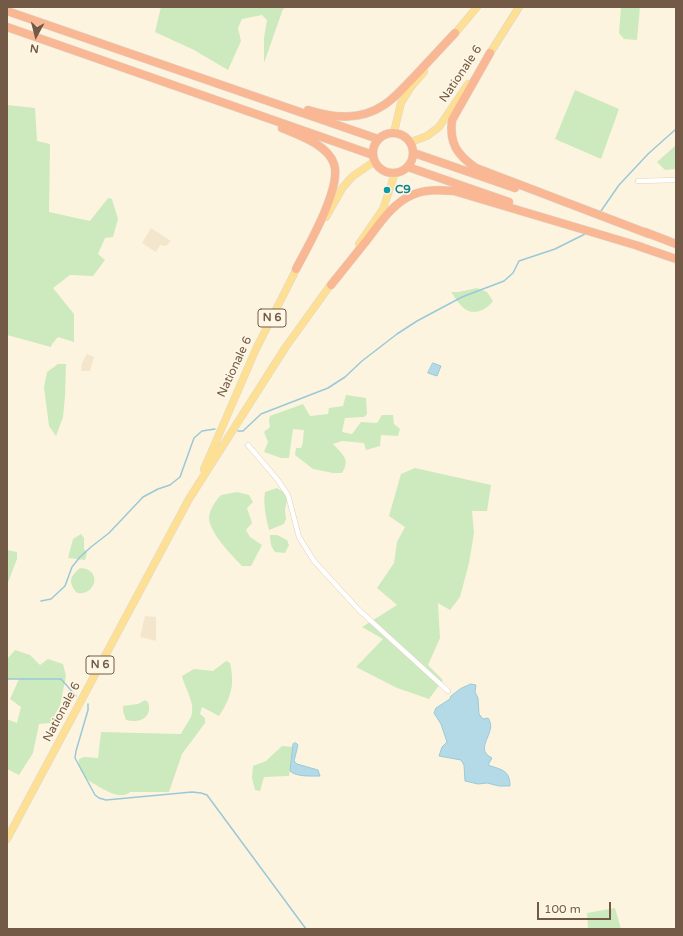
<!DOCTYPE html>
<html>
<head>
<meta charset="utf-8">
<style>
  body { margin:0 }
  #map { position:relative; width:683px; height:936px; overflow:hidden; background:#fdf4df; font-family:"Varela Round",sans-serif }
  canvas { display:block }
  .frame { position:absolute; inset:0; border:8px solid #735a46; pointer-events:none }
  .north { position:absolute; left:16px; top:16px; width:40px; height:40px; -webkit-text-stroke:3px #fff7e5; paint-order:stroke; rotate:187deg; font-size:11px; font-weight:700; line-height:16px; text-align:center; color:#735a46 }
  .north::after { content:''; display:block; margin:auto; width:14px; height:18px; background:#735a46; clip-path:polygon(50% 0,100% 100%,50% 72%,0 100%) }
  .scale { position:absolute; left:537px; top:902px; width:74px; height:18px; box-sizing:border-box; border:2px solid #735a46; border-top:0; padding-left:5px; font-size:12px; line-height:14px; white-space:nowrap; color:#735a46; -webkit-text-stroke:3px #fff7e5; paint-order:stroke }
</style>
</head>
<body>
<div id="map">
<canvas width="683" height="936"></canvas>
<div class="frame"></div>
<div class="north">N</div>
<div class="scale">100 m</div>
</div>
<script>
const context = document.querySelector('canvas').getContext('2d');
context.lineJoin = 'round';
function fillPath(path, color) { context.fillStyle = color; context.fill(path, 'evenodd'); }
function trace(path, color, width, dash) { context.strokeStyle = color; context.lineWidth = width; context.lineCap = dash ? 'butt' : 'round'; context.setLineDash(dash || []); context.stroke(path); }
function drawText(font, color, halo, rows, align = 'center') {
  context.font = font + ' "Varela Round",sans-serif'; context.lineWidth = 3; context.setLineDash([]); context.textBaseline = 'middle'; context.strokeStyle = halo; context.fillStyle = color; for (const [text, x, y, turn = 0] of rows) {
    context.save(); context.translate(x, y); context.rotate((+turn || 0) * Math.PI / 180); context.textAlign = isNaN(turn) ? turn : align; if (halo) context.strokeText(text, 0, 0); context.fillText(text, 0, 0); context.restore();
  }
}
fillPath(new Path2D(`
  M 151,228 L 171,241 L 166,246 L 160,245 L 156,252 L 142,243 Z
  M 87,354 L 94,357 L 90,371 L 81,371 L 82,363 Z
  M 145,616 L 156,617 L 156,641 L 140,637 Z`), '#f4e6cd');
fillPath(new Path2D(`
  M 161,7 L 288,7 L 283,9 L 264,63 L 264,38 L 267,20 L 262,15 L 242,19 L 238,28 L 241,41 L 228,70 L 194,50 L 155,32 Z
  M 621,7 L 640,7 L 637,40 L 624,39 L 619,33 Z
  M 575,90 L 619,109 L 601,159 L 555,139 Z
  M 7,105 L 35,108 L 37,141 L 50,144 L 49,212 L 90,221 L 108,198 L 112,199 L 118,219 L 113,237 L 105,238 L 98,254 L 105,260 L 93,276 L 70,275 L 53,288 L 74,314 L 74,342 L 58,337 L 52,344 L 51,347 L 7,335 Z
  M 676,145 L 676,169 L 665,170 L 657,162 Z
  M 477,288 L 487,292 L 493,301 C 488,309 474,316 465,309 C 459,305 455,297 451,292 L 459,292 Z
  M 58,364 L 66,364 L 65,397 L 63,417 L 56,436 L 49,426 L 44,387 L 47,372 Z
  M 346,395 L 366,398 L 367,414 L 364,417 L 345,418 L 342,432 L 352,434 L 361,422 L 377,423 L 382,415 L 393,415 L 394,424 L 400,429 L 398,436 L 381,435 L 380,446 L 366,450 L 364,443 L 342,441 L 333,444 C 342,454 351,459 342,473 L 333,473 L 313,469 L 295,455 L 296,448 L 301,448 C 304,442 303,436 304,430 L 293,429 L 289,458 L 281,458 L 264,452 L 268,442 L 264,432 L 270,427 L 269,420 L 270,416 L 303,404 L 310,416 L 328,414 L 329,408 L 343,406 Z
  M 415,468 L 491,485 L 487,511 L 472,511 L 474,533 L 469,563 L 460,597 L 450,610 L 438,603 L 440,638 L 428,665 L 443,680 L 429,699 L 397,688 L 356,667 L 383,639 L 362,627 L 397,605 L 377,588 L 394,563 L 397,542 L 405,527 L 389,516 L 401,474 Z
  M 277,488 L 288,495 L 285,510 L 286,519 L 284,524 L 269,530 C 266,517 263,505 265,492 Z
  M 237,492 L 249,495 L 253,502 L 247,508 L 252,523 L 246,530 L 250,537 L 262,545 L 251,566 L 242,566 C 232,555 209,533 209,517 C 210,509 216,500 221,495 Z
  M 81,534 L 84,538 L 84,549 L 87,552 L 85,560 L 68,558 L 73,539 Z
  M 270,535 L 277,535 L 287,540 L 289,545 L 285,553 L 275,552 C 271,547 270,541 270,535 Z
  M 7,550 L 17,552 L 17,559 L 7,585 Z
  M 80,568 C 103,569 96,596 77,593 C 68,583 69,577 80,568 Z
  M 15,650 L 30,655 L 40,665 L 48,659 L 63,664 L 66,676 L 60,706 L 50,723 L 39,724 L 33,753 L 19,775 L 7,769 L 7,719 L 17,723 L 21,707 L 10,699 L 19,679 L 7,679 L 7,659 Z
  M 226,661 L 230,663 C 235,685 231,698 219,716 L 202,707 L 200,714 L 205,718 L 205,723 L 182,754 L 169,792 L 130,792 C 119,802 99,786 89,781 C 83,775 77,767 79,759 L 84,757 L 98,758 L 101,732 L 181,734 C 184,728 188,722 191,717 C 196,703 185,689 182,676 L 194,669 L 213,671 Z
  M 145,700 L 148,702 C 153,717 140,724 126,720 L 123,711 L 123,706 L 138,704 Z
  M 282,746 L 293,747 L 289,776 L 264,777 L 260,791 L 255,790 L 252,778 L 253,766 L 266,761 Z
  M 615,908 L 621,929 L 588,929 L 587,913 Z`), '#cceabe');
const water = new Path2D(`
  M 433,363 L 441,366 L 437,376 L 428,373 Z
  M 471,684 L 476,685 L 475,692 L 478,698 L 479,714 L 483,719 L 488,718 C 499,732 472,748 492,758 L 488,765 C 502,770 510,770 510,786 L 499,786 L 487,783 L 478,784 L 465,781 L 464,765 L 461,760 L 439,756 L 442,747 L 447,742 L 441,724 L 434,713 L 436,708 L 450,699 L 451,696 L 460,689 Z
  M 296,743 L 298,745 L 294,761 L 297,764 L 318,770 L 320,776 C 311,776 296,777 290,771 L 293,744 Z`);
fillPath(water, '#b3dae6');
trace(water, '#99c9d8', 1);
trace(new Path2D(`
  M 601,211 L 619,185 L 648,154 L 676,129
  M 238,431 L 243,431 L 261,414 L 328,388 L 345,377 L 362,361 L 397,334 L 417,321 L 462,297 L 504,281 L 513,273 L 519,261 L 555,249 L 585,234
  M 41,601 L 51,599 L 65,586 L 72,567 L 80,557 L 91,547 L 109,533 L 143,497 L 158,489 L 170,485 L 180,477 L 194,438 L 202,431 L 215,429
  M 7,679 L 61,679 L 76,696
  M 88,704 L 88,710 L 76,751 L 75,758 L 95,795 L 99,798 L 106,800 L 192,792 L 201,793 L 207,795 L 306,929`), '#99c9d8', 1.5);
const street = new Path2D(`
  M 638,181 L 676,180
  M 248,445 L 277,479 L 288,495 L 299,537 L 314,561 L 359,610 L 448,691`);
const primary = new Path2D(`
  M 452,37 L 477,7
  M 487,58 L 519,7
  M 394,132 L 401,103 L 411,87 L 424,72
  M 411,142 L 427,136 L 439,127 L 468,84
  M 326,217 L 343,187 L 353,176 L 375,161
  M 359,244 L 383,209 L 395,173
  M 204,469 L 256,349 L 299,264
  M 7,839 L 189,499 L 285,348 L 334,280`);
const highway = new Path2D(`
  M 7,11 L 378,139
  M 7,27 L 373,155
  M 490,53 L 452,120 C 449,143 457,155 476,168 L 649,234
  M 308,110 C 334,118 360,121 384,105 C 395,98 404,87 413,78 C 427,63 441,48 455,33
  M 282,128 C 299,135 328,145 334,164 C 342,188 308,246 296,269
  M373 153a20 20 0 1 1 40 0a20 20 0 1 1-40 0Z
  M 414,153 L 515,188
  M 408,167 L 509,202
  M 645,232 L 676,244
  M 638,246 L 676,259
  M 331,285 C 343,270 355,255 367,240 C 380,223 392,204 412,195 C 426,189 440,190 454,191 L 642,247`);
trace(street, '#e1d0bb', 5.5);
trace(primary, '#ddd7d3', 8);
trace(highway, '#ddd7d3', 9);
trace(street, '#fff', 4.5);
trace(primary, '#fee095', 7);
trace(highway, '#f9b793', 8);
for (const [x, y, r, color] of [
  [387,190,4,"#0f9aa8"]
]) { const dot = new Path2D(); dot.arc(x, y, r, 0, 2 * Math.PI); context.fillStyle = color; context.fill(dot); trace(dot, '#fff7e5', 1.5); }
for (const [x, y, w] of [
  [272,318,28],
  [100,665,28]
]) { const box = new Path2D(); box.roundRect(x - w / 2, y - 9, w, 18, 3); context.fillStyle = '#fff7e5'; context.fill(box); trace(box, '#735a46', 1); }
drawText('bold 11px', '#735a46', null, [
  ["N 6",272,318],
  ["N 6",100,665]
]);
drawText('12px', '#735a46', '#fff7e5', [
  ["Nationale 6",461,74,-56],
  ["Nationale 6",235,367,-65],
  ["Nationale 6",62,712,-62]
]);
drawText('bold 12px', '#0d838f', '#fff7e5', [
  ["C9",395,190]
], 'left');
</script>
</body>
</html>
